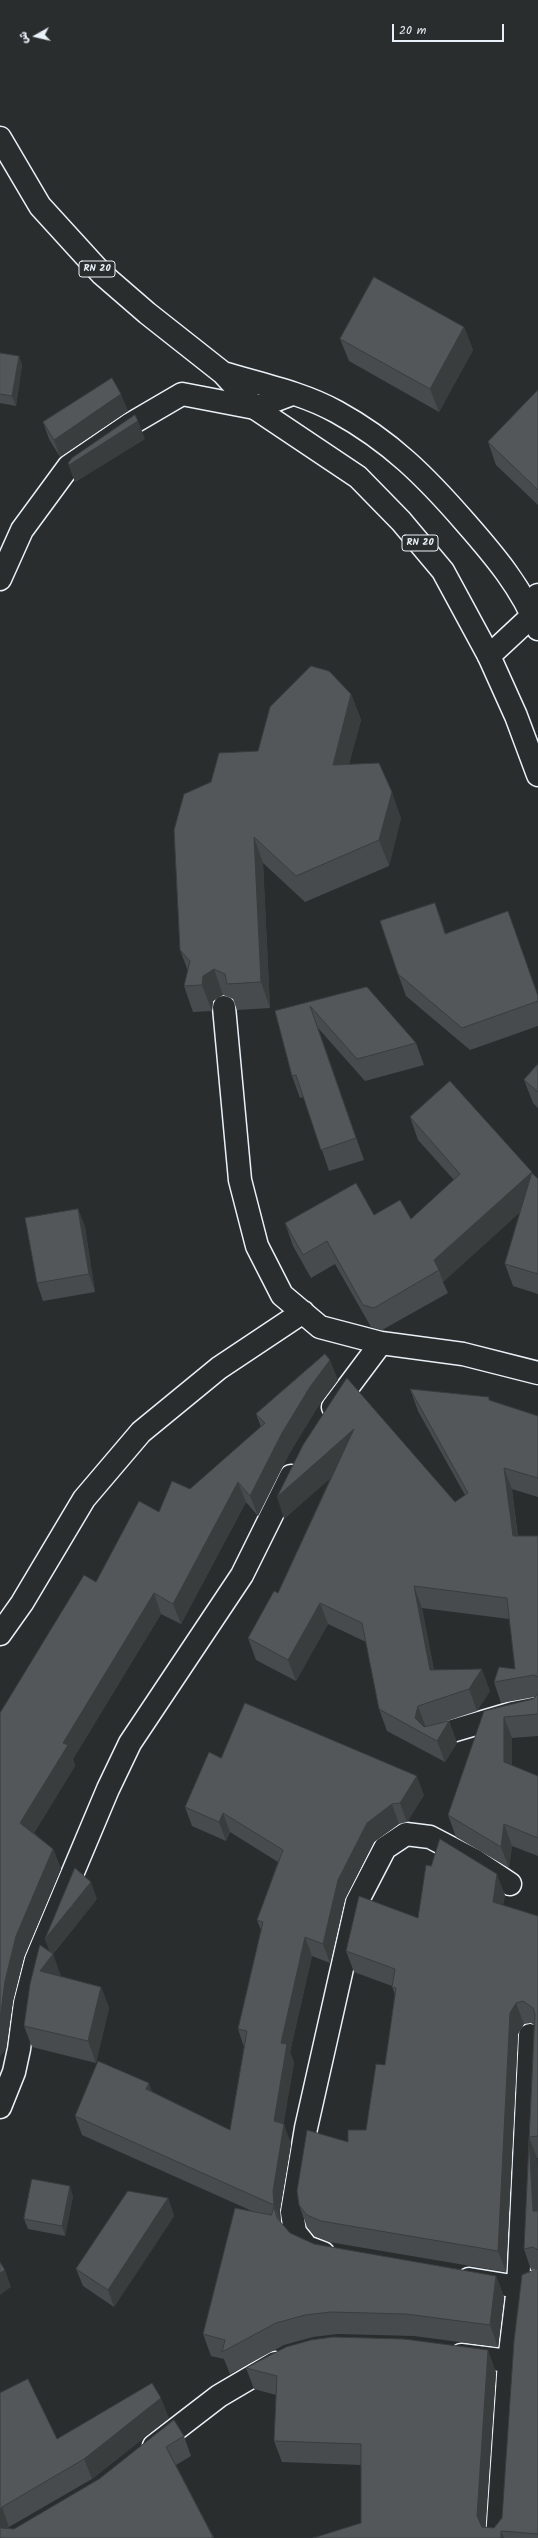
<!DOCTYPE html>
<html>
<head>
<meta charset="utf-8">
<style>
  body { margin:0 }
  #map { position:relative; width:538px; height:2538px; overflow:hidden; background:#2a2d2e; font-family:Kalam,"Playpen Sans Arabic",sans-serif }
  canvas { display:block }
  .north { position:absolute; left:16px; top:16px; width:40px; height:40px; -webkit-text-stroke:3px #2a2d2e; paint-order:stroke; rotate:262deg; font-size:11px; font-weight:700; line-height:16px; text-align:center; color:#e8f1f8 }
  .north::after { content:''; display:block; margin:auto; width:14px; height:18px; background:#e8f1f8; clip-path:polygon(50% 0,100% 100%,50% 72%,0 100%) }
  .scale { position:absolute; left:392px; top:24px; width:112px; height:18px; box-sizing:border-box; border:2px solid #e8f1f8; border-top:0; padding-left:5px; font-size:12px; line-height:14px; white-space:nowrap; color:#e8f1f8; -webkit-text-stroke:3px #2a2d2e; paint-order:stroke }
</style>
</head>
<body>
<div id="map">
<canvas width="538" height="2538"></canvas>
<div class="north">ش</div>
<div class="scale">20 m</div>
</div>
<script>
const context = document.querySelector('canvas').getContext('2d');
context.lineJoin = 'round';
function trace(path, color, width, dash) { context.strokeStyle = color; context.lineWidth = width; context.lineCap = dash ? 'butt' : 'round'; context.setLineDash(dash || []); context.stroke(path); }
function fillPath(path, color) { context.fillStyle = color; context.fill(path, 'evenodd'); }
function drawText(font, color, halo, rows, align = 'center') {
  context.font = font + ' Kalam,sans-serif'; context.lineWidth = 4; context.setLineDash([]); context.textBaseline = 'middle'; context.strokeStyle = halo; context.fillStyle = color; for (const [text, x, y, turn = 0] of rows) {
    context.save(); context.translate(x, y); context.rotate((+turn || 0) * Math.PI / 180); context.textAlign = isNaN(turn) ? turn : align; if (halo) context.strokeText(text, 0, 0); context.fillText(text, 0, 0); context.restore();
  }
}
const minor = new Path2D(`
  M 0,579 L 22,530 L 69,466 L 129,425 L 182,394 L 255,408 L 292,394
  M 489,656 L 533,615 L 538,595
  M 224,1007 L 240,1180 L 257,1246 L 282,1295 L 320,1327 L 381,1343 L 463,1354 L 538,1373
  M 333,1407 L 381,1343
  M 0,1634 L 22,1603 L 84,1499 L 141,1432 L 219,1368 L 303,1312
  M 435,1736 L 513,1713 L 538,1708
  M 0,2107 L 14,2072 L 19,2049 L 25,2003 L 36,1960 L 108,1789 L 130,1743 L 242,1575 L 291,1476
  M 323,2253 L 307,2247 L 295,2232 L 292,2212 L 306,2128 L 357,1902 L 385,1848 L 406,1834 L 430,1837 L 474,1860 L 510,1884
  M 469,2279 L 518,2287 L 538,2281
  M 461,2355 L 509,2361
  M 154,2446 L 219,2396 L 275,2363
  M 497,2538 L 509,2361 L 518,2287 L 530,2035`);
const major = new Path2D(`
  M 0,138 L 40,206 L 102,274 L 147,313 L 223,373 L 255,408 L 358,477 L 401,521 L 443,571 L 489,656 L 516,716 L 538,775
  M 223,373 C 260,384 303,393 337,412 C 390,441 426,477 465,522 C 494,555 522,588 538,629`);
trace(minor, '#e8f1f8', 25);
trace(major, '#e8f1f8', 25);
trace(minor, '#2a2d2e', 22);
trace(major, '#2a2d2e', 22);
fillPath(new Path2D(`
  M 464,327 L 473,350 L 439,412 L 349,361 L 340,339 Z
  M 0,353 L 19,356 L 22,365 L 16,406 L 0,403 Z
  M 538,390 L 538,505 L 496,465 L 488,442 Z
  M 128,411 L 60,457 L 49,439 L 43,422 Z
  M 145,439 L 75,482 L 68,463 Z
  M 351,694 L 361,720 L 349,764 L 401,818 L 389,866 L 305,902 L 263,863 L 270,1008 L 237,1010 L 233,999 L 223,995 L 213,1001 L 212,1011 L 193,1012 L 184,986 L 188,971 L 180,950 L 211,782 L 258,751 Z
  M 435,903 L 446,934 L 538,995 L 538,1026 L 470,1050 L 406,996 L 398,974 Z
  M 367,987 L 416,1043 L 424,1065 L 365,1081 L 318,1028 L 364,1160 L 329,1171 L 304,1097 L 300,1098 L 292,1076 L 275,1011 Z
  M 538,1064 L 538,1108 L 533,1103 L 524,1080 Z
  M 410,1117 L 532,1173 L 538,1179 L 538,1294 L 513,1286 L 505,1264 L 520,1212 L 443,1282 L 448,1293 L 382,1330 L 371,1327 L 335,1264 L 311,1278 L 293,1246 L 285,1223 L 374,1215 L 411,1219 L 454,1180 L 418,1140 Z
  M 78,1209 L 85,1227 L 95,1292 L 43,1301 L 37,1283 Z
  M 338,1380 L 317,1408 L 289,1454 L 258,1516 L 246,1502 L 181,1624 L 161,1614 L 73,1759 L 75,1766 L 34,1833 L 53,1849 L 61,1869 L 24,1957 L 13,2001 L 6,2049 L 0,1713 L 96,1582 L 159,1512 L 190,1489 L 261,1427 L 256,1414 Z
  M 410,1389 L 490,1401 L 538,1416 L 538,1497 L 512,1489 L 518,1536 L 538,1536 L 538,1736 L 512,1738 L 512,1766 L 538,1776 L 538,1856 L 512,1846 L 509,1868 L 456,1837 L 448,1815 L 484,1711 L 533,1699 L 535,1697 L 501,1703 L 494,1682 L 515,1669 L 509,1619 L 422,1608 L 434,1670 L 490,1691 L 477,1711 L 438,1724 L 449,1721 L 457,1743 L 445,1762 L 387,1731 L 379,1709 L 366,1642 L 328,1624 L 296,1681 L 256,1660 L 248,1638 L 278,1593 L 331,1477 L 284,1519 L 303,1445 L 455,1502 L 465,1495 L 418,1411 Z
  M 221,1758 L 424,1795 L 407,1822 L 399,1824 L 374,1842 L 345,1899 L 330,1963 L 312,1956 L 290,2052 L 294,2063 L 283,2124 L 291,2144 L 280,2210 L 281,2223 L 290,2233 L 314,2244 L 496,2276 L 504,2297 L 498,2347 L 414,2336 L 338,2334 L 313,2337 L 284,2345 L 230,2374 L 224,2359 L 211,2356 L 203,2334 L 252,2211 L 82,2135 L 75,2116 L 149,2083 L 151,2091 L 230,2130 L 244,2047 L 238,2029 L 261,1930 L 257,1920 L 278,1862 L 230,1832 L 226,1841 L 192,1826 L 185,1807 Z
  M 505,1895 L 503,1905 L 538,1916 L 538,2158 L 537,2158 L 538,2175 L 538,2538 L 313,2538 L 361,2523 L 361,2465 L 282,2462 L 274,2441 L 276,2395 L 254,2389 L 246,2368 L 496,2372 L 485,2527 L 494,2528 L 502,2518 L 537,2269 L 531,2270 L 524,2249 L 534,2025 L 531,2023 L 524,2024 L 518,2034 L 506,2272 L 329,2242 L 315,2236 L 307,2227 L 299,2205 L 348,2142 L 366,2130 L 385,2065 L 395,1995 L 392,1986 L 354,1972 L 346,1951 L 418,1918 Z
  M 97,1899 L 53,1954 L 60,1976 L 101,1987 L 109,2008 L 96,2063 L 32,2047 L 24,2026 L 49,1952 Z
  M 73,2196 L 65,2236 L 28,2229 L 24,2219 Z
  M 168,2198 L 174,2216 L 114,2307 L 83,2286 L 76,2269 Z
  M 0,2393 L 57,2439 L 169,2418 L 92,2479 L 9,2527 L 8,2529 L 14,2529 L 184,2436 L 191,2456 L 176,2465 L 214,2538 L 0,2538 Z`), '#474b4d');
fillPath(new Path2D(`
  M 464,327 L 473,350 L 439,412 L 430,389 Z
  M 19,356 L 22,365 L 16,406 L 12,396 Z
  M 121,394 L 128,411 L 60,457 L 54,440 Z
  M 138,421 L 145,439 L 75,482 L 69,465 Z
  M 351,694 L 361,720 L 342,791 L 333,765 Z
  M 392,792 L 401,818 L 389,866 L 379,840 Z
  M 254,837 L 263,863 L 270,1008 L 261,982 Z
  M 435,903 L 443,925 L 453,956 L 445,934 Z
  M 214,969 L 223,995 L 213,1001 L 212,1011 L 202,985 L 203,976 Z
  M 310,1006 L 318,1028 L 364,1160 L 356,1138 Z
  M 532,1172 L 538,1190 L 538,1196 L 443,1282 L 439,1270 L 434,1260 Z
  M 78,1209 L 85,1227 L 95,1292 L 89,1274 Z
  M 330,1360 L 338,1380 L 317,1408 L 289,1454 L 258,1516 L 250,1496 L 282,1433 L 310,1387 Z
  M 354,1429 L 362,1451 L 284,1519 L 277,1497 Z
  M 504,1468 L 512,1489 L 520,1558 L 513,1536 Z
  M 238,1482 L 246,1502 L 181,1624 L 173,1604 Z
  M 414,1586 L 422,1608 L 438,1691 L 430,1670 Z
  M 154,1593 L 161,1614 L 73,1759 L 75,1766 L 28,1843 L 20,1823 L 63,1743 Z
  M 320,1603 L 328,1624 L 296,1681 L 288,1660 Z
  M 482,1669 L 490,1691 L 477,1711 L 469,1689 Z
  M 418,1706 L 426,1728 L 424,1734 L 415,1718 Z
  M 504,1717 L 512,1738 L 512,1784 L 504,1762 Z
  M 449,1721 L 457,1743 L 445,1762 L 437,1741 Z
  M 417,1776 L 424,1795 L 407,1822 L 400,1803 Z
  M 392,1804 L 399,1824 L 374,1842 L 345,1899 L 330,1963 L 323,1944 L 338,1880 L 367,1823 Z
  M 223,1813 L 230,1832 L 226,1841 L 219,1822 Z
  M 504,1824 L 512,1846 L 509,1868 L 501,1847 Z
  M 53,1849 L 61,1869 L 24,1957 L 13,2001 L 6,2049 L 0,2057 L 0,2020 L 5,1981 L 16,1936 Z
  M 497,1874 L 505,1895 L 500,1923 L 493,1902 Z
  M 91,1882 L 97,1899 L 51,1956 L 45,1939 Z
  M 305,1937 L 312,1956 L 290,2052 L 294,2063 L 281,2140 L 274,2121 L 281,2043 Z
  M 53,1954 L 61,1976 L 48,1993 L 40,1971 Z
  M 101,1987 L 109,2008 L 96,2063 L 88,2041 Z
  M 516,2003 L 524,2024 L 518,2034 L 506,2272 L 498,2251 L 510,2013 Z
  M 149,2083 L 156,2102 L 146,2089 Z
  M 284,2124 L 291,2144 L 280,2210 L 281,2224 L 274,2205 L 273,2191 Z
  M 529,2137 L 537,2158 L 538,2175 L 538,2223 L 533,2211 Z
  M 70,2186 L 73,2196 L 65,2236 L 62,2226 Z
  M 168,2198 L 174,2216 L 114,2307 L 108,2290 Z
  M 5,2270 L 11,2287 L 0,2295 L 0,2273 Z
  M 496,2276 L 504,2297 L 498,2347 L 490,2325 Z
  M 488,2350 L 496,2372 L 485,2537 L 477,2516 Z
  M 161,2398 L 169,2418 L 92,2479 L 84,2459 Z
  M 2,2507 L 9,2527 L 3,2537 L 0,2530 L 0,2510 Z
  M 501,2531 L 504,2538 L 501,2538 Z`), '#3a3d3e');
const building = new Path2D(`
  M 374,277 L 464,327 L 430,389 L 340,339 Z
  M 0,353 L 19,356 L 12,396 L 0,394 Z
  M 112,378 L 121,394 L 54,440 L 43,422 Z
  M 538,390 L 538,490 L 488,442 Z
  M 135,415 L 138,421 L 69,465 L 68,463 L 72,458 Z
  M 311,666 L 329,671 L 351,694 L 333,765 L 379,763 L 392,792 L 379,840 L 296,876 L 254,837 L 261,982 L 227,984 L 225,974 L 214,969 L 203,976 L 202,985 L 184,986 L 190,961 L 180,950 L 174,830 L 184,794 L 211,782 L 219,753 L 258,751 L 270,707 Z
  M 435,903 L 445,934 L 508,911 L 538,996 L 538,1001 L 462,1028 L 398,974 L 380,921 Z
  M 367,987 L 416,1043 L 357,1059 L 310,1006 L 356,1138 L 321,1150 L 296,1075 L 292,1076 L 275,1011 Z
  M 538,1064 L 538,1092 L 524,1080 Z
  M 450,1081 L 532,1172 L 434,1260 L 439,1270 L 374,1308 L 363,1305 L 327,1241 L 303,1255 L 285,1223 L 356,1183 L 374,1215 L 400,1200 L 411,1219 L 460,1174 L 410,1117 Z
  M 532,1173 L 538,1179 L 538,1274 L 505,1264 Z
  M 78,1209 L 89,1274 L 37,1283 L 25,1218 Z
  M 325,1354 L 330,1360 L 310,1387 L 282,1433 L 250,1496 L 238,1482 L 173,1604 L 154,1593 L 63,1743 L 68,1745 L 20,1823 L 53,1849 L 16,1936 L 5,1981 L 0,2020 L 0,1713 L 84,1575 L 96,1582 L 139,1501 L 159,1512 L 172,1481 L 190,1489 L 265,1423 L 256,1414 Z
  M 347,1378 L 455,1502 L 468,1493 L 410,1389 L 489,1397 L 489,1400 L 538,1416 L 538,1478 L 504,1468 L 513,1536 L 538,1536 L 538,1677 L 534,1675 L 494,1682 L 499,1667 L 515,1669 L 507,1598 L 414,1586 L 430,1670 L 482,1669 L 469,1689 L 418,1706 L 415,1718 L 424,1727 L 449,1721 L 437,1741 L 379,1709 L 362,1623 L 320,1603 L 288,1660 L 248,1638 L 274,1591 L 278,1593 L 354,1429 L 277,1497 L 303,1445 Z
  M 538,1694 L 538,1714 L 504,1717 L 504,1762 L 538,1776 L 538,1838 L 504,1824 L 501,1847 L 448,1815 L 484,1711 L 533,1699 Z
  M 245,1703 L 417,1776 L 400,1803 L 392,1804 L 367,1823 L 338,1880 L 323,1944 L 305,1937 L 281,2043 L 287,2044 L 274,2121 L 284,2124 L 273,2191 L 274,2205 L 75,2116 L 98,2061 L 149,2083 L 146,2089 L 230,2130 L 247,2031 L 238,2029 L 263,1922 L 257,1920 L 283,1850 L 223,1813 L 219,1822 L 185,1807 L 209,1752 L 221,1758 Z
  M 440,1839 L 497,1874 L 493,1902 L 538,1916 L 538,2136 L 529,2137 L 533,2211 L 538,2211 L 538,2250 L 533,2247 L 524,2249 L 535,2014 L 533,2008 L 523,2001 L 516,2003 L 510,2013 L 498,2251 L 321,2221 L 307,2215 L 299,2205 L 297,2191 L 307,2130 L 348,2142 L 348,2130 L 366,2130 L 376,2064 L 385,2065 L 396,1988 L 392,1987 L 395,1969 L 346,1951 L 359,1896 L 418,1918 L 426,1865 L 431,1866 Z
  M 75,1868 L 91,1882 L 45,1939 Z
  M 40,1945 L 53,1954 L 40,1971 L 101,1987 L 88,2041 L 24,2026 L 30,1984 Z
  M 32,2179 L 70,2186 L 62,2226 L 24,2219 Z
  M 128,2191 L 168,2198 L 108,2290 L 76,2269 Z
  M 274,2207 L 277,2218 L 290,2233 L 314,2244 L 496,2276 L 490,2325 L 406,2314 L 331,2312 L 305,2315 L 276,2323 L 222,2352 L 225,2340 L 203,2334 L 235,2208 L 271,2215 Z
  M 0,2262 L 5,2270 L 0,2273 Z
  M 538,2269 L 538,2534 L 501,2531 L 501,2538 L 313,2538 L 361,2523 L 361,2444 L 274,2441 L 277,2376 L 246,2368 L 286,2347 L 311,2340 L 333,2337 L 404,2339 L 488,2350 L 477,2516 L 482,2527 L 494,2528 L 502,2518 L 514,2341 L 522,2275 Z
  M 28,2379 L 57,2439 L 152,2383 L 161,2398 L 84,2459 L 2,2507 L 0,2510 L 0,2393 Z
  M 174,2420 L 184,2436 L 166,2447 L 213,2537 L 211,2538 L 0,2538 L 0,2526 L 1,2528 L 14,2529 L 99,2479 Z`);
fillPath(building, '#535759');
trace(building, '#3a3d3e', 1);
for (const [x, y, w] of [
  [97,269,36],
  [420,543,36]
]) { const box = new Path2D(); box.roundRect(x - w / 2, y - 8, w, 16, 3); context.fillStyle = '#2a2d2e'; context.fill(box); trace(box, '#e8f1f8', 1); }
drawText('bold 10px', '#e8f1f8', null, [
  ["RN 20",97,269],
  ["RN 20",420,543]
]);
</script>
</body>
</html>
